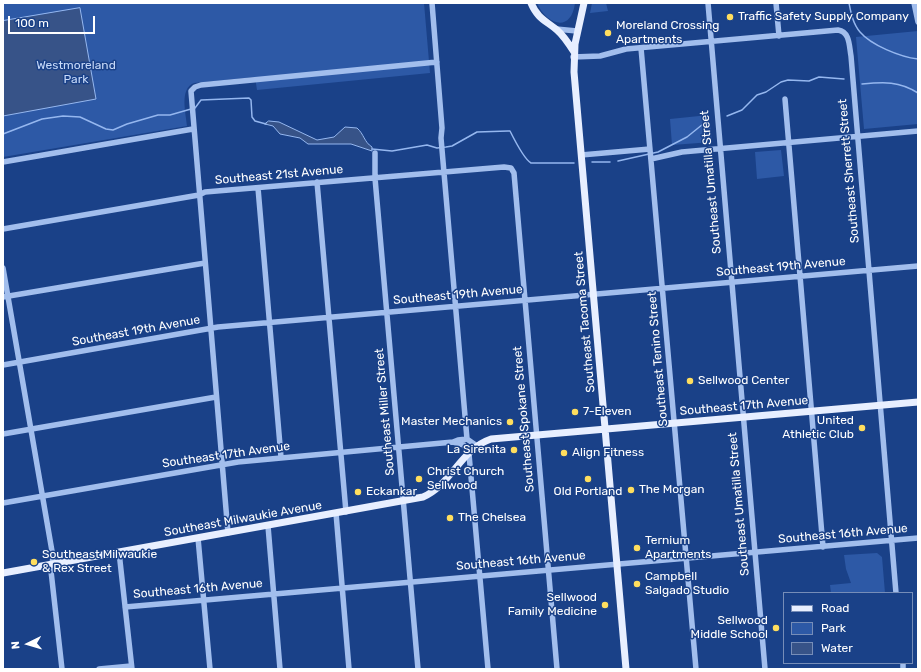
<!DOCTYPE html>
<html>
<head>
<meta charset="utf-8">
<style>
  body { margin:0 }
  #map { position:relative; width:921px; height:672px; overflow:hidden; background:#1a4188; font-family:Rubik,sans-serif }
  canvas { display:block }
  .frame { position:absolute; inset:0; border:4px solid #fff; pointer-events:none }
  .legend { position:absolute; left:783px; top:592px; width:130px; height:72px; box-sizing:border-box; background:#1a4188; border:1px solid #768db8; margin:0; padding:5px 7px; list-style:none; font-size:12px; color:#fff }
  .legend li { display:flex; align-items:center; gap:8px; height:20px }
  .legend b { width:20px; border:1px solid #768db8 }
  .north { position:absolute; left:8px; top:624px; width:40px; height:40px; -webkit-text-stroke:3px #1a4188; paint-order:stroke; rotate:265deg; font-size:11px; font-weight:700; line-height:16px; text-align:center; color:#fff }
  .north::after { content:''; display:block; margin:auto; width:14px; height:18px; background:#fff; clip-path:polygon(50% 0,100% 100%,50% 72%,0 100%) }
  .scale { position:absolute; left:8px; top:16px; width:87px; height:18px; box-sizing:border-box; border:2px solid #fff; border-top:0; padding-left:5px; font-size:12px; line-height:14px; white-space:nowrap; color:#fff; -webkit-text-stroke:3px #1a4188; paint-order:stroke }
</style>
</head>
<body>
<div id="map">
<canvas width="921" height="672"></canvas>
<div class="frame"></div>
<ul class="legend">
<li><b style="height:5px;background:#e8efff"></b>Road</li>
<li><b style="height:11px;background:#2d59a6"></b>Park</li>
<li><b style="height:11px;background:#375388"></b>Water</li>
</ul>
<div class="north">N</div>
<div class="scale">100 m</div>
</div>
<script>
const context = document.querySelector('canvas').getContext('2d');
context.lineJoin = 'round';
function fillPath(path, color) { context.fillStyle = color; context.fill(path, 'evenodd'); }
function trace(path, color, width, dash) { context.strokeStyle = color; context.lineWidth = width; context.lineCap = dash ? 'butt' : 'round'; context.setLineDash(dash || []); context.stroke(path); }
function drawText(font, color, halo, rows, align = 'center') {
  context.font = font + ' Rubik,sans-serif'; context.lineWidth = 3; context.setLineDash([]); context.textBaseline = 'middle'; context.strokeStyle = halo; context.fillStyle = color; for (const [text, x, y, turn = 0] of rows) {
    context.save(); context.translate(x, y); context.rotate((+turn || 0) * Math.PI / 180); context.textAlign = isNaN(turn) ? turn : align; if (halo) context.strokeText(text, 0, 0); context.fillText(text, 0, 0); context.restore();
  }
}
fillPath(new Path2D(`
  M 3,3 L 424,3 L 430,73 L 257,90 L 255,77 L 194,83 C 179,89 186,113 187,126 L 3,157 Z
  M 537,3 L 575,3 C 571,34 546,24 537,3 Z
  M 592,3 L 606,3 L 608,11 L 590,13 Z
  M 918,31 L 918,124 L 864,129 L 856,37 Z
  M 709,115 L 712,142 L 672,145 L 670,119 Z
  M 781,150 L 784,176 L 757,179 L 755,152 Z
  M 877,553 L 882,557 L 885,593 L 831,593 L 830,585 L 851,583 L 846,569 L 844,555 Z`), '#2d59a6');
const water = new Path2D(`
  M 80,8 L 96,99 L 3,116 L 3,21 Z
  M 269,121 L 279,122 L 317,140 L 334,137 L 345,127 L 357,128 C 364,134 364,142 372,147 L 372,151 L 351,144 L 308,144 L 300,138 L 280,134 L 273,126 L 265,124 Z`);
fillPath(water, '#375388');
trace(water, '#95b7ef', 1);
trace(new Path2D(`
  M 849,3 C 851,13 853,24 860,32 C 871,45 900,57 918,59
  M 862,84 C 884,82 899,81 918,93
  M 195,108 L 201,100 L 249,98 L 251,100 L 252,117 L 255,121 L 266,124
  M 727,116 L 742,110 L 757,95 L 766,92 L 781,82 L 788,80 L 809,81 L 819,77 L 844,79
  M 3,134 L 42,119 L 63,116 L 80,117 L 106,129 L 113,130 L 127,124 L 158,115 L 170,115 L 191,109
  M 372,149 L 392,151 L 427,145 L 437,148 L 446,147 L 452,146 L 477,132 L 508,131 L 510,131 C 514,139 524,159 531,163 L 574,163
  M 618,161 L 658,152 L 687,137 L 708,120
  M 592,162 L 610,162`), '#95b7ef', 1.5);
trace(new Path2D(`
  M 432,3 L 442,128 L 441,138 L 467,439
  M 708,3 L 765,669
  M 776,3 L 779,36
  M 914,3 L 918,22
  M 556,29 L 577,31
  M 641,48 L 696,669
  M 573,57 L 600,56 L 626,49 L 838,30 C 850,32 849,45 851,56 L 896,593
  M 785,99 L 823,547
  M 375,153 L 375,178 L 418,669
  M 581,155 L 650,149
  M 651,159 L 682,152 L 918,131
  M 3,162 L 193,129
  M 317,182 L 346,512
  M 258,188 L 281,457
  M 3,229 L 199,195 L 205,192 L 504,167 L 511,168 L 514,173 L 557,669
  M 3,268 L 53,557 L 51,571 L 62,669
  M 3,297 L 205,263
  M 3,365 L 218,327 L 918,266
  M 3,434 L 216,397
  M 453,442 L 464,445 L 469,454 L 488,669
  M 3,503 L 238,462 L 453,442 L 458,440 L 467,439 L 477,446
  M 336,513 L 349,669
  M 268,526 L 280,669
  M 228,533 L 191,91 L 195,87 L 201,85 L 437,62
  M 198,538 L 210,669
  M 119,552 L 132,669
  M 125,607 L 918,538
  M 903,663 L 903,669
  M 99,669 L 131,666`), '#a2beed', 5.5);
trace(new Path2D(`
  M 531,3 C 538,19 545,20 557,30 C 564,36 569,44 574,52
  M 584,3 L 575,44 L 574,72 L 626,669
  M 3,573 L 423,497 C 451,485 461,449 491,439 L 918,402`), '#e8efff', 7);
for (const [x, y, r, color] of [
  [730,17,4,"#ffde5e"],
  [608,33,4,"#ffde5e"],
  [690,381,4,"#ffde5e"],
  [575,412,4,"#ffde5e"],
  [510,422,4,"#ffde5e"],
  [862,428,4,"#ffde5e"],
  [514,450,4,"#ffde5e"],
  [564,453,4,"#ffde5e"],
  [419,479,4,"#ffde5e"],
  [588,479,4,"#ffde5e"],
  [631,490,4,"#ffde5e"],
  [358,492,4,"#ffde5e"],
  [450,518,4,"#ffde5e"],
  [637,548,4,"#ffde5e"],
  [34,562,4,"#ffde5e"],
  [637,584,4,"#ffde5e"],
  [605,605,4,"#ffde5e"],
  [776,628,4,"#ffde5e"]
]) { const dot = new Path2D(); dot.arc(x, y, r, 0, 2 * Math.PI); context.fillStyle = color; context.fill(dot); trace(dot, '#1a4188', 1.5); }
drawText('12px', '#fff', '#1a4188', [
  ["Traffic Safety Supply Company",738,17],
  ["Moreland Crossing",616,26],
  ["Apartments",616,40],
  ["Sellwood Center",698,381],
  ["7-Eleven",583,412],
  ["United",854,421,"right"],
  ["Athletic Club",854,435,"right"],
  ["Master Mechanics",502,422,"right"],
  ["La Sirenita",506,450,"right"],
  ["Align Fitness",572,453],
  ["Christ Church",427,472],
  ["Sellwood",427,486],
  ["The Morgan",639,490],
  ["Eckankar",366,492],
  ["Old Portland",588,492,"center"],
  ["The Chelsea",458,518],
  ["Ternium",645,541],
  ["Apartments",645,555],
  ["Southeast Milwaukie",42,555],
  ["& Rex Street",42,569],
  ["Campbell",645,577],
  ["Salgado Studio",645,591],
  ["Sellwood",597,598,"right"],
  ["Family Medicine",597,612,"right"],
  ["Sellwood",768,621,"right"],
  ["Middle School",768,635,"right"]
], 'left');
drawText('12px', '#c8daf9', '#1a4188', [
  ["Westmoreland",76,66],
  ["Park",76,80]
]);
drawText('12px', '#fff', '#1a4188', [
  ["Southeast Sherrett Street",849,171,-95],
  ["Southeast 21st Avenue",279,175,-5],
  ["Southeast Umatilla Street",711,182,-95],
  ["Southeast 19th Avenue",781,267,-5],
  ["Southeast 19th Avenue",458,295,-5],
  ["Southeast Tacoma Street",585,322,-95],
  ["Southeast 19th Avenue",136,331,-10],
  ["Southeast Tenino Street",658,359,-95],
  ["Southeast 17th Avenue",744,406,-5],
  ["Southeast Miller Street",385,412,-95],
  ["Southeast Spokane Street",524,419,-95],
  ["Southeast 17th Avenue",226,455,-8],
  ["Southeast Umatilla Street",739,504,-95],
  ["Southeast Milwaukie Avenue",243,519,-10],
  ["Southeast 16th Avenue",843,534,-5],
  ["Southeast 16th Avenue",521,561,-5],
  ["Southeast 16th Avenue",198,589,-5]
]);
</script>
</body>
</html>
